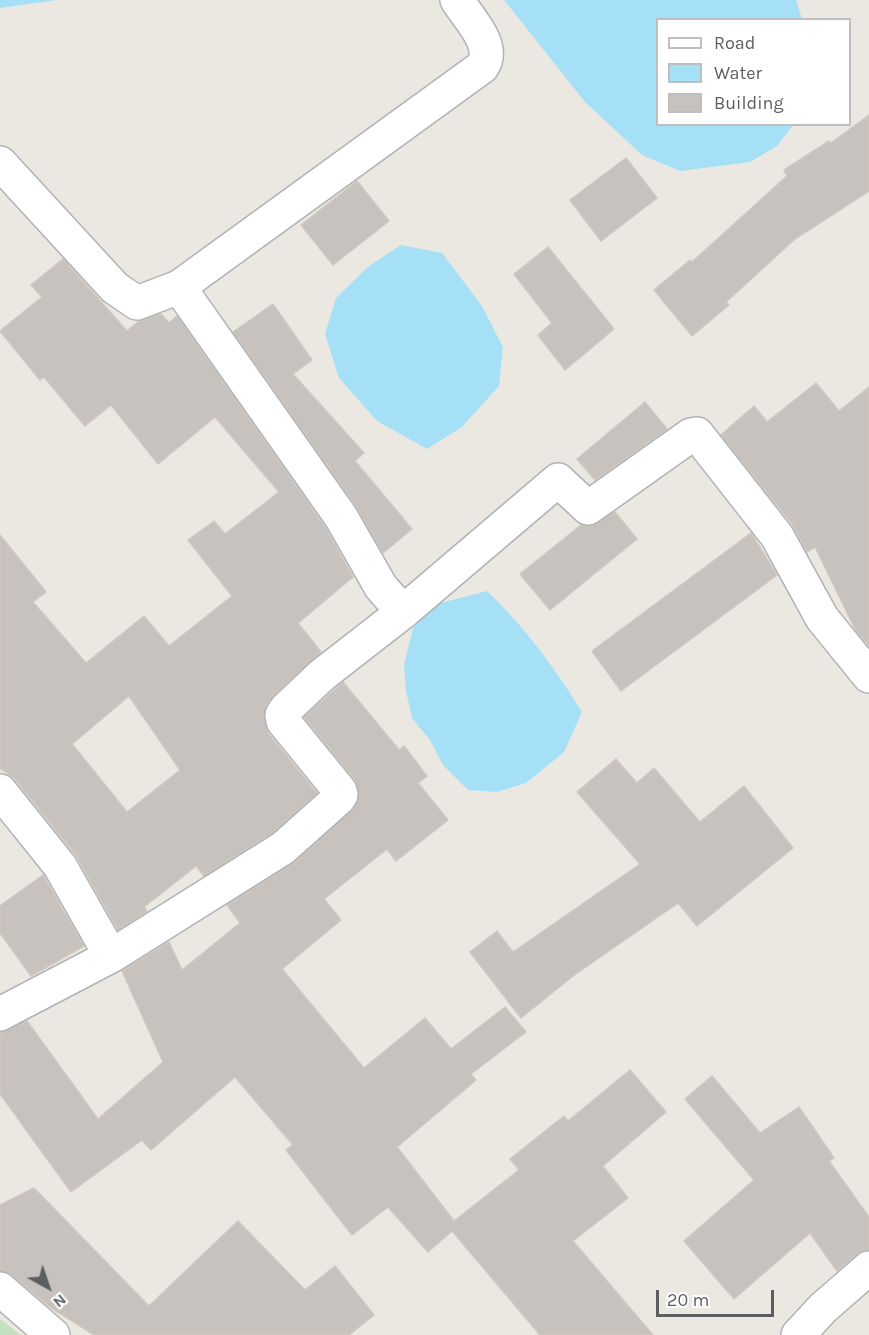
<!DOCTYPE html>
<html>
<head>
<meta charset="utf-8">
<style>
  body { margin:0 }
  #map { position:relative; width:869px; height:1335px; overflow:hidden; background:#ebe7e1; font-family:Karla,sans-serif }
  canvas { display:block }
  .legend { position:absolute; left:656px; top:18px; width:195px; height:108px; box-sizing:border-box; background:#fff; border:2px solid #bdbfc0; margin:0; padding:8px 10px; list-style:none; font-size:18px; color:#5a5e61 }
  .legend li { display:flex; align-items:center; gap:12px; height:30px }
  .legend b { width:30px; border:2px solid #bdbfc0 }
  .north { position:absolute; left:18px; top:1257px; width:60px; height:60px; -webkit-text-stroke:4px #fff; paint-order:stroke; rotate:140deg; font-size:16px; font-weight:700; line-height:24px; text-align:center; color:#5a5e61 }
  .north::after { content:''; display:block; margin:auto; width:21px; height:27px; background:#5a5e61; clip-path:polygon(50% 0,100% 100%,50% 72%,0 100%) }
  .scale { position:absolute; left:656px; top:1290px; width:118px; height:27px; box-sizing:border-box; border:3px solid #5a5e61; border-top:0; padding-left:8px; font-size:18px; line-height:21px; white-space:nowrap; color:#5a5e61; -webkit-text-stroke:4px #fff; paint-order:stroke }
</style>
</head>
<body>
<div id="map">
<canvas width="869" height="1335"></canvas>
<ul class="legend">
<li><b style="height:8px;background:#fff"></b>Road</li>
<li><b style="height:16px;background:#a5e0f7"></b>Water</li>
<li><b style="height:16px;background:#c7c2bd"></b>Building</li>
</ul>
<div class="north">N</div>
<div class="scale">20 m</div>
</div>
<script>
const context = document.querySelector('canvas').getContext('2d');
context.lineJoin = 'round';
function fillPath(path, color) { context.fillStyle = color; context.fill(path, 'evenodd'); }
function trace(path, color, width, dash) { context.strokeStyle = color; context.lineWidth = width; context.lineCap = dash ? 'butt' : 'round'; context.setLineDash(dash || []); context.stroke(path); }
fillPath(new Path2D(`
  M 0,1319 L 21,1335 L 0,1335 Z`), '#c4e1bf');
fillPath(new Path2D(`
  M 0,0 L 57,0 L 0,8 Z
  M 504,0 L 796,0 L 802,19 L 658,20 L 658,124 L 793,125 L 777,146 L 750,162 L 680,171 L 642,155 L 585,102 Z
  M 401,245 L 442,253 L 482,306 L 503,347 L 499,386 L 462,427 L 427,449 L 377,421 L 339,378 L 325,334 L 336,298 L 369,266 Z
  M 487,591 C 525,627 554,667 582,712 L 564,752 L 526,783 L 497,792 L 468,790 L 443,765 L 430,740 L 412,718 L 406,691 L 404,665 L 413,628 L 433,605 Z`), '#a5e0f7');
const building = new Path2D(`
  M 869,115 L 869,191 L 795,239 L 726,302 L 729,305 L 692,336 L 654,290 L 690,260 L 692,262 L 787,176 L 784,170 L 829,141 L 831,143 Z
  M 626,158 L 657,198 L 601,241 L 570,200 Z
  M 357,181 L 389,221 L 333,265 L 301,225 Z
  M 548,247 L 614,329 L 565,370 L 538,335 L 552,323 L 514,274 Z
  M 63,259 L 127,331 L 139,321 L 161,314 L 169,323 L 177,316 L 325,527 L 353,577 L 298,623 L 321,652 L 273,696 L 266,705 L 264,717 L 268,733 L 317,793 L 272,833 L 204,876 L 196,866 L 144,907 L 147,911 L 118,930 L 75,854 L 15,779 L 0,768 L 0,535 L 46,592 L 33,602 L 86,663 L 144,616 L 169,646 L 232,596 L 188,540 L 214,521 L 225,534 L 279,492 L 215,417 L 158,464 L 111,405 L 85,426 L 44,377 L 40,380 L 0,331 L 42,297 L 31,285 ZM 129,696 L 180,770 L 127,812 L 72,744 Z
  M 273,304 L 312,360 L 293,374 L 364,453 L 355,461 L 412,529 L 383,553 L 356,506 L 233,332 Z
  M 816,383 L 839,411 L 869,387 L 869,646 L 855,629 L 815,547 L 807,552 L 792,524 L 721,435 L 754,406 L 767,422 Z
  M 645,402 L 667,429 L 595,480 L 577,459 Z
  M 615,512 L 637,539 L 550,610 L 520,574 L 581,525 L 591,526 Z
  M 751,533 L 777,575 L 621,691 L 592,651 Z
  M 343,682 L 399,750 L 404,746 L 427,776 L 418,783 L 448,820 L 396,861 L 387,849 L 324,899 L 341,920 L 282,969 L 364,1068 L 425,1018 L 451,1049 L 505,1007 L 526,1032 L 471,1074 L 476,1080 L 397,1147 L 454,1221 L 519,1170 L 510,1159 L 564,1116 L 568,1121 L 630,1070 L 666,1112 L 603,1166 L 628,1198 L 573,1241 L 653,1335 L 540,1335 L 452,1231 L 428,1252 L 388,1207 L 352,1235 L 286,1150 L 293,1145 L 235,1077 L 151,1150 L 142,1140 L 71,1192 L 0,1094 L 0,1033 L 27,1021 L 98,1119 L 163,1062 L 122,971 L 169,942 L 182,970 L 240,923 L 227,905 L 295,862 L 353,810 L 359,798 L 355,780 L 304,717 Z
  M 616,759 L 637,783 L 654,768 L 700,822 L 744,786 L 793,848 L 697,926 L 678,903 L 573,976 L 521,1018 L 470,952 L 497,931 L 513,952 L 640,864 L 577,792 Z
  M 43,875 L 84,946 L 31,976 L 0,933 L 0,906 Z
  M 712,1076 L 760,1133 L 799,1107 L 834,1158 L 829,1161 L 869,1217 L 869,1250 L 857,1254 L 837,1271 L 810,1233 L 734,1299 L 684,1241 L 754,1180 L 685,1099 Z
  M 34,1188 L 149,1306 L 238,1221 L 305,1290 L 335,1266 L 374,1315 L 349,1335 L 94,1335 L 50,1307 L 12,1275 L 0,1271 L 0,1205 Z`);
fillPath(building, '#c7c2bd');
trace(building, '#cfc8c0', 1.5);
const minor = new Path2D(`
  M 0,163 L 115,288 L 137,303 L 179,287 L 341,517 L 381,587 L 403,612
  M 179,287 L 482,67 C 497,46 469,19 457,0
  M 0,791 L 60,866 L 111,956
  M 0,1014 L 111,956 L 283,848 L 338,799 L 341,795 L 340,791 L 283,721 L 282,715 L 286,709 L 322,675 L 403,612 L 558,480 L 588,508 L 691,435 L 697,434 L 777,536 L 822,618 L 869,676
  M 0,1289 L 53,1335
  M 798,1335 L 823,1308 L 869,1268`);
trace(minor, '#afb2b6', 36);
trace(minor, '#fff', 33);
</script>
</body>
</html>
